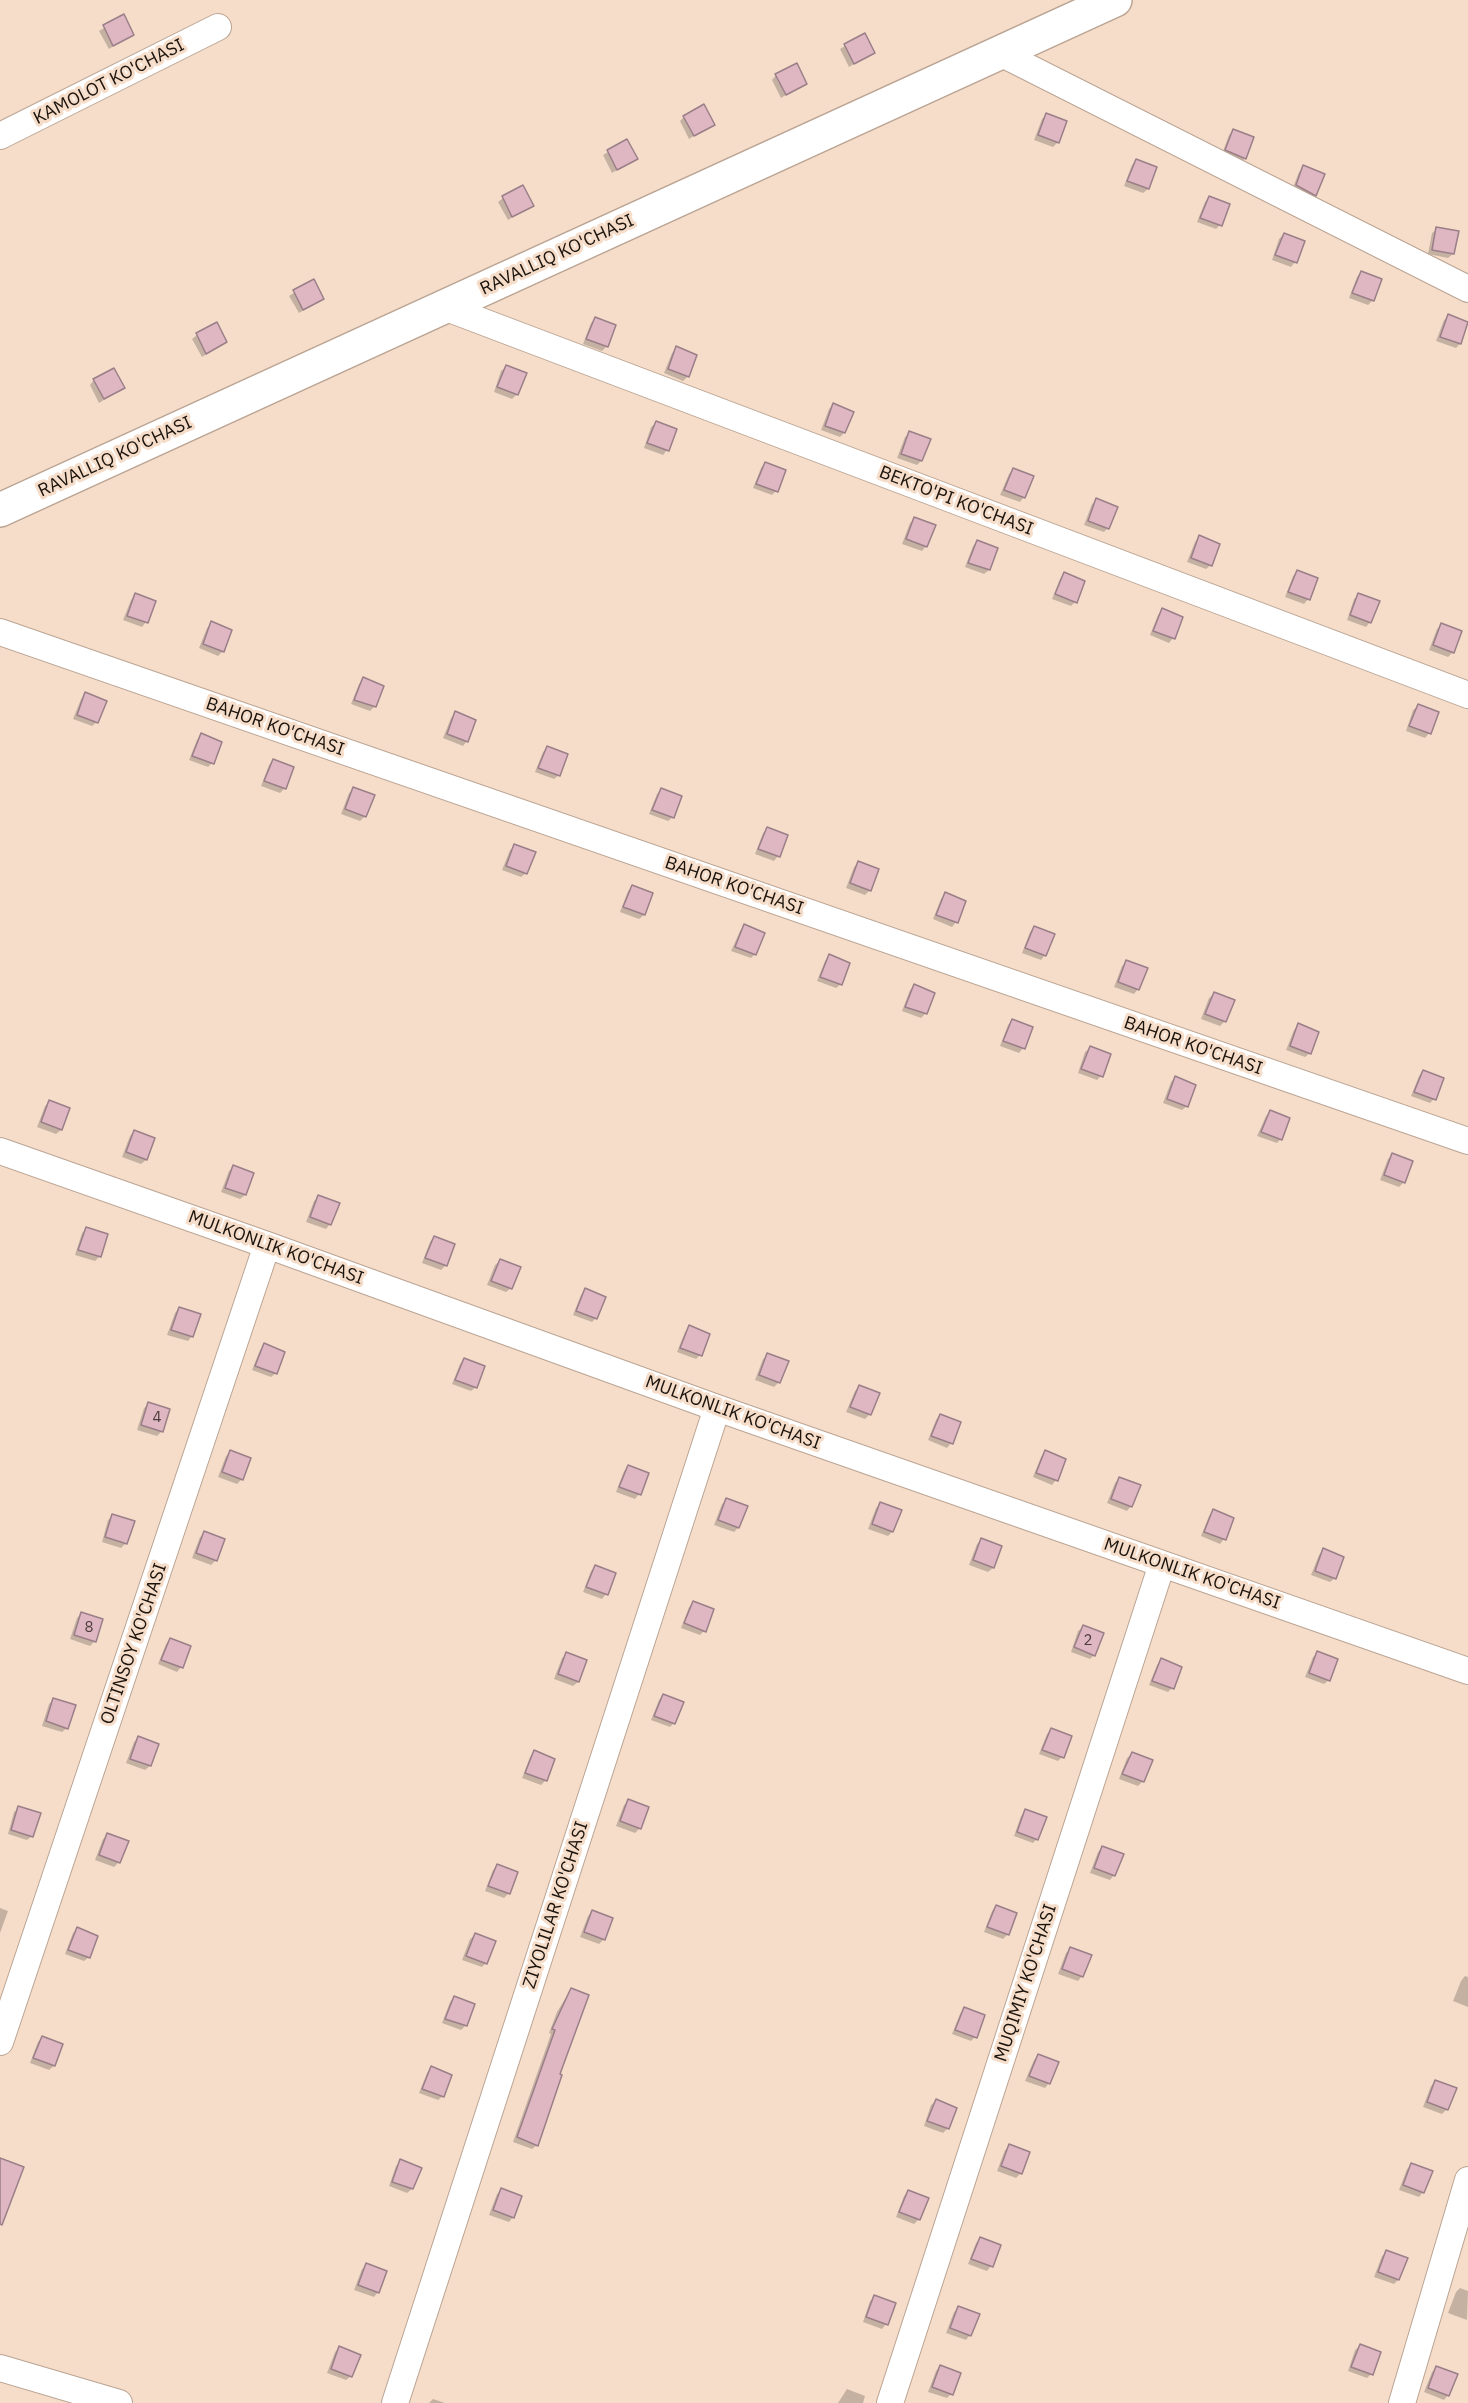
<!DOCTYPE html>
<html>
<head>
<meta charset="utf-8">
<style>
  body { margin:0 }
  canvas { display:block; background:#f5ddca }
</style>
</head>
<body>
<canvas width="1468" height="2403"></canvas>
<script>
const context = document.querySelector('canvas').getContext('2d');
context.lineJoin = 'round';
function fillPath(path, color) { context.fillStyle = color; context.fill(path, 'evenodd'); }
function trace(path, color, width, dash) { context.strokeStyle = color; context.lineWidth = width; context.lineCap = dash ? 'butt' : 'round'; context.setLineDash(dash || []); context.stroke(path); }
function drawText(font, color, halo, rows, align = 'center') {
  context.font = font + ' "IBM Plex Sans",sans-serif'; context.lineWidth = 6; context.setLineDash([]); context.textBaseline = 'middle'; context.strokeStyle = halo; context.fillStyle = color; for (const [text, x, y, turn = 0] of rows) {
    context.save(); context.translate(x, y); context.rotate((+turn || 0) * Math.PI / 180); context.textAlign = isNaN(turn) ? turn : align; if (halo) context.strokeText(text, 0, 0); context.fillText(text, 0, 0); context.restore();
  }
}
fillPath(new Path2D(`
  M 123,16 L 132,34 L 109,49 L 99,31 Z
  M 864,35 L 873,53 L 849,67 L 840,49 Z
  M 776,75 L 805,83 L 781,98 L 772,80 Z
  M 1047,114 L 1058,142 L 1053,147 L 1034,140 L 1042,119 Z
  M 684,117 L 713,124 L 689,139 L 680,121 Z
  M 1234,130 L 1245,158 L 1240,163 L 1222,154 L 1229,135 Z
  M 627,141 L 636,159 L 612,173 L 603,155 Z
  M 1136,161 L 1155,168 L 1148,189 L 1143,193 L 1124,186 L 1132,165 Z
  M 1304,167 L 1315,195 L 1311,199 L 1292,190 L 1299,172 Z
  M 1209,197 L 1220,225 L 1216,229 L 1197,222 L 1205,202 Z
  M 503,198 L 532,205 L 508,220 L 498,202 Z
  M 1437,229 L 1453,254 L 1448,258 L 1428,254 L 1432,233 Z
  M 1284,234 L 1295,262 L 1291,267 L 1272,260 L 1279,239 Z
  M 1361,272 L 1373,300 L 1368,305 L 1349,298 L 1357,277 Z
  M 313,281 L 322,299 L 299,313 L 289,296 Z
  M 1449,316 L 1468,323 L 1460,344 L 1456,348 L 1436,341 L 1444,320 Z
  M 595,319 L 607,346 L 602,351 L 583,344 L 591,323 Z
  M 197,335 L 226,342 L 202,357 L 192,339 Z
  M 677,348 L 688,376 L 683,381 L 664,373 L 672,353 Z
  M 506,367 L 517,394 L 512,399 L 494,392 L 501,371 Z
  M 94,380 L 123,388 L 99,403 L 90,385 Z
  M 833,405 L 844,433 L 840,437 L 821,430 L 829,409 Z
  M 656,423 L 667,450 L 663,455 L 644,448 L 651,427 Z
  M 910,433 L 921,461 L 917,465 L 897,458 L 905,437 Z
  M 765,463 L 776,491 L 772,495 L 753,488 L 761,468 Z
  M 1013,470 L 1024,497 L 1020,502 L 1000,495 L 1009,474 Z
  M 1097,500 L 1108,528 L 1104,532 L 1084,525 L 1092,504 Z
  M 915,519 L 926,546 L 922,551 L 902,544 L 910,523 Z
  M 1199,537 L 1211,565 L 1206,569 L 1187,562 L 1195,542 Z
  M 977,542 L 996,549 L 989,570 L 984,574 L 965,567 L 973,546 Z
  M 1297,572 L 1308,599 L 1304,604 L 1285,597 L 1293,576 Z
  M 1064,574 L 1075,602 L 1071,606 L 1052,599 L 1060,579 Z
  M 135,595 L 154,602 L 146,622 L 142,627 L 123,620 L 131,600 Z
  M 1359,595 L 1370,622 L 1366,627 L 1347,620 L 1354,599 Z
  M 1162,610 L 1173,638 L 1169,643 L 1150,635 L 1158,615 Z
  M 212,623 L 223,651 L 218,656 L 199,648 L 207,628 Z
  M 1442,625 L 1453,652 L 1448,657 L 1429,650 L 1437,629 Z
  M 363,679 L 382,686 L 374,707 L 370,711 L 351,704 L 359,684 Z
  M 85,694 L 97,722 L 92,726 L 73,719 L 81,699 Z
  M 1418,706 L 1429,733 L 1425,738 L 1406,731 L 1413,710 Z
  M 456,713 L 467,741 L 463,746 L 443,738 L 451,718 Z
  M 201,735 L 212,763 L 208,767 L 189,760 L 197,740 Z
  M 548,748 L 559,775 L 554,779 L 535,772 L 543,752 Z
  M 273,761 L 285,788 L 280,793 L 261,786 L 269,765 Z
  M 354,789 L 365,816 L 360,821 L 341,814 L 349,793 Z
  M 662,789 L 673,817 L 668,821 L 649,814 L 657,794 Z
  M 767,829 L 778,856 L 774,861 L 755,854 L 763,833 Z
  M 515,846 L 526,873 L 521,877 L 502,870 L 510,850 Z
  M 859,862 L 870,890 L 865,895 L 846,888 L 854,867 Z
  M 632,887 L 651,894 L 644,915 L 639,919 L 620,912 L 628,891 Z
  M 945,894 L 956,922 L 952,927 L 933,919 L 941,899 Z
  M 744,926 L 755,954 L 751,958 L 731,951 L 740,931 Z
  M 1034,927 L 1045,955 L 1041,960 L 1022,953 L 1030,932 Z
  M 829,956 L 841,984 L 836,988 L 817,981 L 825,961 Z
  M 1127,962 L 1138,989 L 1134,994 L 1114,987 L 1122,966 Z
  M 914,986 L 933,993 L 925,1014 L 921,1018 L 902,1011 L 910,990 Z
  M 1214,994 L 1225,1021 L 1220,1026 L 1201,1019 L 1209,998 Z
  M 1012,1021 L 1023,1048 L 1019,1053 L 1000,1046 L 1008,1025 Z
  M 1298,1025 L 1310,1053 L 1305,1057 L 1286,1050 L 1294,1030 Z
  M 1090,1048 L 1101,1076 L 1097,1080 L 1078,1073 L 1085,1052 Z
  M 1423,1071 L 1434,1099 L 1430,1103 L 1411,1096 L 1419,1076 Z
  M 1175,1078 L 1187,1106 L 1182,1110 L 1163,1103 L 1171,1082 Z
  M 49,1102 L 68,1109 L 61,1130 L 56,1134 L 37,1127 L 45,1106 Z
  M 1270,1112 L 1281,1139 L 1277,1143 L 1257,1136 L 1266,1116 Z
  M 134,1132 L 146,1160 L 141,1164 L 122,1157 L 130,1136 Z
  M 1392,1155 L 1404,1182 L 1399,1187 L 1380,1180 L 1388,1159 Z
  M 234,1167 L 253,1174 L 245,1195 L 240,1199 L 221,1192 L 229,1171 Z
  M 319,1197 L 330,1224 L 326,1229 L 306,1222 L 314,1201 Z
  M 86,1229 L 106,1235 L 99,1257 L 95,1261 L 75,1255 L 82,1233 Z
  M 434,1237 L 446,1265 L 441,1270 L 422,1263 L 430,1242 Z
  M 500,1261 L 511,1288 L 506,1292 L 487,1285 L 495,1265 Z
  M 585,1290 L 596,1318 L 592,1322 L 573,1315 L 581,1295 Z
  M 179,1308 L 192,1336 L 188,1341 L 167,1335 L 175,1313 Z
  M 689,1327 L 700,1355 L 696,1359 L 677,1352 L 685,1332 Z
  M 264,1345 L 276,1373 L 271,1377 L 252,1370 L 260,1350 Z
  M 768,1355 L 779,1382 L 774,1387 L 755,1380 L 763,1359 Z
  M 465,1359 L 476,1387 L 471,1391 L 452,1384 L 460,1364 Z
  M 859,1387 L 870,1414 L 865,1419 L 846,1412 L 855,1391 Z
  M 149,1404 L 162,1431 L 157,1436 L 137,1430 L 144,1408 Z
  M 940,1415 L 951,1443 L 947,1448 L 928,1440 L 936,1420 Z
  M 231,1452 L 242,1479 L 237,1484 L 218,1477 L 226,1456 Z
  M 1045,1452 L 1056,1480 L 1052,1485 L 1033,1477 L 1041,1457 Z
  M 628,1467 L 639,1494 L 635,1499 L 616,1492 L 624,1471 Z
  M 1120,1478 L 1131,1506 L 1127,1511 L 1107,1503 L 1115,1483 Z
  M 727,1500 L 738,1528 L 734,1532 L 714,1525 L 722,1504 Z
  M 881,1504 L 892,1532 L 888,1536 L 868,1529 L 876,1508 Z
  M 1213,1511 L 1224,1539 L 1220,1544 L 1201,1536 L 1209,1516 Z
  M 113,1515 L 126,1543 L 121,1548 L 102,1542 L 108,1520 Z
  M 205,1533 L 216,1560 L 211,1565 L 192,1558 L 200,1537 Z
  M 981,1540 L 1000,1547 L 993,1568 L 988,1572 L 969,1565 L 977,1544 Z
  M 1323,1550 L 1335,1578 L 1330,1582 L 1311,1575 L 1319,1555 Z
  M 595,1567 L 606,1594 L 602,1599 L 583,1592 L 591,1571 Z
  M 693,1603 L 704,1631 L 700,1635 L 681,1628 L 689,1607 Z
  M 82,1613 L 95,1641 L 90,1646 L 70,1639 L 77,1618 Z
  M 1083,1627 L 1094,1655 L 1090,1659 L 1071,1652 L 1078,1631 Z
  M 170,1639 L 181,1667 L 177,1672 L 158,1664 L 166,1644 Z
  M 1318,1653 L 1329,1680 L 1324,1684 L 1305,1677 L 1313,1657 Z
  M 567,1654 L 586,1661 L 578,1682 L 573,1686 L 554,1679 L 562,1658 Z
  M 1161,1660 L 1172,1688 L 1168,1692 L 1149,1685 L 1157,1665 Z
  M 663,1695 L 674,1723 L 670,1727 L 651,1720 L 659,1700 Z
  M 53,1700 L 67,1728 L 62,1732 L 42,1726 L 49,1704 Z
  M 1051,1729 L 1062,1757 L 1058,1761 L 1039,1754 L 1047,1734 Z
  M 138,1738 L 157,1745 L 150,1766 L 145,1770 L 126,1763 L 134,1742 Z
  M 535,1752 L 546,1780 L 541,1785 L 522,1778 L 530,1757 Z
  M 1132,1754 L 1143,1781 L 1138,1786 L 1119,1779 L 1127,1758 Z
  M 629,1801 L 640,1828 L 635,1833 L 616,1826 L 624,1805 Z
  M 19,1808 L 32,1836 L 27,1840 L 8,1834 L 14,1812 Z
  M 1026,1811 L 1037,1839 L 1033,1843 L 1014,1836 L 1021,1816 Z
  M 108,1835 L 119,1862 L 114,1867 L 95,1860 L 103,1839 Z
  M 1103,1847 L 1114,1875 L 1110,1880 L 1090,1873 L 1098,1852 Z
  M 497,1866 L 516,1873 L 509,1893 L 504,1898 L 485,1891 L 493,1870 Z
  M 996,1906 L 1008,1934 L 1003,1939 L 984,1932 L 992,1911 Z
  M 0,1908 L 8,1911 L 0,1933 Z
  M 593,1911 L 604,1939 L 599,1944 L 580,1937 L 588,1916 Z
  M 77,1929 L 89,1957 L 84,1961 L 65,1954 L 73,1933 Z
  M 475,1935 L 486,1963 L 482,1967 L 462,1960 L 470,1939 Z
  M 1071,1948 L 1082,1976 L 1078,1981 L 1058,1974 L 1066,1953 Z
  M 1465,1976 L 1468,1977 L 1468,2007 L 1453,2001 L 1461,1981 Z
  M 571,1989 L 558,2074 L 537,2145 L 532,2149 L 513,2142 L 551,2034 L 549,2033 L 557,2012 Z
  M 454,1998 L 473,2005 L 465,2026 L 461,2030 L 442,2023 L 450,2002 Z
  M 964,2009 L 975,2037 L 971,2041 L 952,2034 L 960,2014 Z
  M 42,2038 L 61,2045 L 54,2066 L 49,2070 L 30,2063 L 38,2042 Z
  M 1038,2056 L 1049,2083 L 1045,2088 L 1025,2081 L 1034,2060 Z
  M 431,2068 L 443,2096 L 438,2100 L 419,2093 L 427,2073 Z
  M 1435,2082 L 1447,2109 L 1442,2114 L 1423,2107 L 1431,2086 Z
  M 936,2101 L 955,2108 L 947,2129 L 943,2133 L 924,2126 L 931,2105 Z
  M 1010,2146 L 1021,2173 L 1016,2178 L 997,2171 L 1005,2150 Z
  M 401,2161 L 412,2189 L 407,2193 L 389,2186 L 396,2166 Z
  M 1412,2164 L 1423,2192 L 1419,2197 L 1399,2190 L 1407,2169 Z
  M 502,2189 L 513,2217 L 509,2222 L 489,2215 L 497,2194 Z
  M 908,2192 L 919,2219 L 914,2224 L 896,2217 L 904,2196 Z
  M 980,2239 L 991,2266 L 987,2271 L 968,2264 L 976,2243 Z
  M 1387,2252 L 1398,2280 L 1394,2284 L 1374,2277 L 1382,2256 Z
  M 367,2265 L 378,2292 L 374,2297 L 354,2290 L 362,2269 Z
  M 1460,2288 L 1468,2291 L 1467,2320 L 1448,2313 L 1456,2292 Z
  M 875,2297 L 894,2304 L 886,2324 L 882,2329 L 863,2322 L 870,2301 Z
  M 959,2308 L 970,2335 L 966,2340 L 946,2333 L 954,2312 Z
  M 1360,2346 L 1371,2374 L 1367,2378 L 1348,2371 L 1355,2350 Z
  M 339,2348 L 351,2376 L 346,2380 L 327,2373 L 335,2352 Z
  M 940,2366 L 951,2394 L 947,2398 L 928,2392 L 936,2371 Z
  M 1437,2367 L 1448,2395 L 1444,2400 L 1424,2392 L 1432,2372 Z
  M 847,2389 L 865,2396 L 863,2403 L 838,2403 Z
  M 433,2399 L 445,2403 L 429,2403 Z`), '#0003');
const building = new Path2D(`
  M 124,14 L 134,35 L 113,46 L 103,25 Z
  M 865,33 L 875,53 L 854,64 L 844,44 Z
  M 797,63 L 807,84 L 786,95 L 775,74 Z
  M 704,104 L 715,125 L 694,136 L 683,116 Z
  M 1046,113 L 1067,121 L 1059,143 L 1038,135 Z
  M 1233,129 L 1254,137 L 1246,159 L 1225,150 Z
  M 627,139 L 638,159 L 617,170 L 607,150 Z
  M 1136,159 L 1157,167 L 1149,189 L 1127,181 Z
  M 1303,165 L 1325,174 L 1316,196 L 1296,185 Z
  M 523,185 L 534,206 L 512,217 L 502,196 Z
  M 1209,196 L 1230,204 L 1222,226 L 1200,218 Z
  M 1436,227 L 1459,231 L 1454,254 L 1432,250 Z
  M 1284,233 L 1305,241 L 1297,263 L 1275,255 Z
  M 1361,271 L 1382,279 L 1374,301 L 1352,293 Z
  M 314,279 L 324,299 L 303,310 L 293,290 Z
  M 1448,314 L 1468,322 L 1461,344 L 1440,337 Z
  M 595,317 L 616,325 L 608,347 L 586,339 Z
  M 217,322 L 227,342 L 206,354 L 196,333 Z
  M 676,346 L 697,355 L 689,377 L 668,369 Z
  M 506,365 L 527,373 L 518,395 L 497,387 Z
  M 114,368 L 125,388 L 104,399 L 93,379 Z
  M 833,403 L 854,412 L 845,433 L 825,426 Z
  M 656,421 L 677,429 L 669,451 L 647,443 Z
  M 909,431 L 931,439 L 922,461 L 901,454 Z
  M 765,462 L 786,470 L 778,492 L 756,484 Z
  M 1013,468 L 1034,476 L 1025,498 L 1004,490 Z
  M 1096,498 L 1118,507 L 1109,529 L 1088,521 Z
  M 914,517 L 936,525 L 927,547 L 906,539 Z
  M 1199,535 L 1220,544 L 1212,566 L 1191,558 Z
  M 977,540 L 998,548 L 990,570 L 968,563 Z
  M 1297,570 L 1318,578 L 1310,600 L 1288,592 Z
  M 1064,572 L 1085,581 L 1077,603 L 1055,594 Z
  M 135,593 L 156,601 L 148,623 L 127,616 Z
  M 1358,593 L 1380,601 L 1371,623 L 1350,615 Z
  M 1162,608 L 1183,617 L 1175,639 L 1153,631 Z
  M 211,621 L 232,630 L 224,652 L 203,644 Z
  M 1441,623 L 1462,631 L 1454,653 L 1433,645 Z
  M 363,677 L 384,686 L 376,707 L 354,700 Z
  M 85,692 L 107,701 L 98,723 L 77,715 Z
  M 1418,704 L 1439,712 L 1431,734 L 1409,726 Z
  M 455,711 L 476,720 L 468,742 L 447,734 Z
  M 201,733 L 222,742 L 214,764 L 192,756 Z
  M 547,746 L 568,754 L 560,776 L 538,768 Z
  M 273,759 L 294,767 L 286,789 L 264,781 Z
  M 353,787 L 375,795 L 366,817 L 345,809 Z
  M 661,788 L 682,796 L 674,818 L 652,810 Z
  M 767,827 L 788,835 L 780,857 L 758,849 Z
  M 514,844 L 536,852 L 527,874 L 506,866 Z
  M 858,861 L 879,869 L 871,891 L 850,883 Z
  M 632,885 L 653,893 L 645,915 L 623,907 Z
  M 945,892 L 966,901 L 958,923 L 936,915 Z
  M 744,924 L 765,933 L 756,955 L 735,947 Z
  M 1034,926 L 1055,934 L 1046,956 L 1025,948 Z
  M 829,954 L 850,963 L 842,985 L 820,977 Z
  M 1126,960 L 1148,968 L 1139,990 L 1118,982 Z
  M 914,984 L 935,993 L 927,1014 L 905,1007 Z
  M 1214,992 L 1235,1000 L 1226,1022 L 1205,1014 Z
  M 1012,1019 L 1033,1027 L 1025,1049 L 1003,1041 Z
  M 1298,1023 L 1319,1032 L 1311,1054 L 1290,1046 Z
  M 1090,1046 L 1111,1054 L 1103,1077 L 1081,1069 Z
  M 1423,1070 L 1444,1078 L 1436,1100 L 1414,1092 Z
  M 1175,1076 L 1196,1085 L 1188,1107 L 1167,1099 Z
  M 49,1100 L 70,1108 L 62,1130 L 41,1122 Z
  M 1270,1110 L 1290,1118 L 1282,1140 L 1261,1132 Z
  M 134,1130 L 155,1138 L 147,1160 L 126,1152 Z
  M 1392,1153 L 1413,1161 L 1405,1183 L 1384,1175 Z
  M 233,1165 L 254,1173 L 246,1195 L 225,1188 Z
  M 318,1195 L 340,1203 L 331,1225 L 310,1217 Z
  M 86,1227 L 108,1234 L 101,1257 L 78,1250 Z
  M 434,1236 L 455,1244 L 447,1266 L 425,1258 Z
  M 500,1259 L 521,1267 L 512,1289 L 491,1281 Z
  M 585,1288 L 606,1297 L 597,1319 L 576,1311 Z
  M 179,1307 L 201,1314 L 193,1337 L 171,1330 Z
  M 689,1325 L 710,1334 L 702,1356 L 680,1348 Z
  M 264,1343 L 285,1352 L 277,1374 L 255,1366 Z
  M 767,1353 L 789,1361 L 780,1383 L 759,1375 Z
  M 464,1358 L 485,1366 L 477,1388 L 455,1380 Z
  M 859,1385 L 880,1393 L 871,1415 L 850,1407 Z
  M 148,1402 L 170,1409 L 163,1432 L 141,1425 Z
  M 940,1414 L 961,1422 L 953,1444 L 931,1436 Z
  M 230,1450 L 251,1458 L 243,1480 L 222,1472 Z
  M 1045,1450 L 1066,1459 L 1058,1481 L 1036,1473 Z
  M 628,1465 L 649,1473 L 641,1495 L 619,1487 Z
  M 1119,1477 L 1141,1485 L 1132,1507 L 1111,1499 Z
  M 726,1498 L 748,1506 L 739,1528 L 718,1520 Z
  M 880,1502 L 902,1510 L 893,1532 L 872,1524 Z
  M 1213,1509 L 1234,1518 L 1226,1540 L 1204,1532 Z
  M 112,1514 L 135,1521 L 127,1544 L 105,1537 Z
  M 204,1531 L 225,1539 L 217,1561 L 196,1553 Z
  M 981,1538 L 1002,1546 L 994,1568 L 973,1560 Z
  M 1323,1548 L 1344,1557 L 1336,1579 L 1315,1571 Z
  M 595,1565 L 616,1573 L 608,1595 L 586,1587 Z
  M 693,1601 L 714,1609 L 706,1632 L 684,1623 Z
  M 81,1612 L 103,1619 L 96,1642 L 74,1635 Z
  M 1083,1625 L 1104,1633 L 1095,1656 L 1074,1647 Z
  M 170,1638 L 191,1646 L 183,1668 L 161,1660 Z
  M 1317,1651 L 1338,1659 L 1330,1681 L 1309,1673 Z
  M 566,1652 L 587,1660 L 579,1682 L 558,1674 Z
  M 1161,1658 L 1182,1667 L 1174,1689 L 1152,1681 Z
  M 663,1694 L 684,1702 L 675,1724 L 654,1716 Z
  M 53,1698 L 76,1705 L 68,1729 L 46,1721 Z
  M 1051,1728 L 1072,1736 L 1064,1758 L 1042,1750 Z
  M 138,1736 L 159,1744 L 151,1766 L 130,1759 Z
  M 534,1750 L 555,1759 L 547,1781 L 525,1773 Z
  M 1132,1752 L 1153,1760 L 1144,1782 L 1122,1774 Z
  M 628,1799 L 649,1807 L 641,1829 L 620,1821 Z
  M 18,1806 L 41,1813 L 33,1837 L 11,1830 Z
  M 1025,1809 L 1047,1817 L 1038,1840 L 1017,1832 Z
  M 107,1833 L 129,1841 L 120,1863 L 99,1855 Z
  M 1102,1846 L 1124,1854 L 1115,1876 L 1094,1868 Z
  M 497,1864 L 518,1872 L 510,1894 L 488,1886 Z
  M 996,1905 L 1017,1913 L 1009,1935 L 987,1927 Z
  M 592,1910 L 613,1918 L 605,1940 L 584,1932 Z
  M 77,1927 L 98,1936 L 90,1958 L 68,1950 Z
  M 475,1933 L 496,1941 L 487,1964 L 466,1956 Z
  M 1070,1947 L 1092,1955 L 1083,1977 L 1062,1969 Z
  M 571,1988 L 589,1995 L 560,2074 L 562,2075 L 538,2146 L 517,2137 L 555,2030 L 552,2029 Z
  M 454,1996 L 475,2004 L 467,2026 L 445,2019 Z
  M 964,2007 L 985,2015 L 977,2038 L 955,2030 Z
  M 42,2036 L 63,2044 L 55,2066 L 33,2058 Z
  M 1038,2054 L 1059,2062 L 1050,2084 L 1029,2076 Z
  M 431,2066 L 452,2075 L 444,2097 L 422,2089 Z
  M 1435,2080 L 1457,2088 L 1448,2110 L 1427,2102 Z
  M 936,2099 L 957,2108 L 949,2129 L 927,2121 Z
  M 1009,2144 L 1030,2152 L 1022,2174 L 1001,2166 Z
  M 0,2158 L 24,2167 L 2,2225 L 0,2224 Z
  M 400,2159 L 422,2168 L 413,2189 L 392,2182 Z
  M 1411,2163 L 1433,2171 L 1424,2193 L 1403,2185 Z
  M 501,2188 L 522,2196 L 514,2218 L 493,2210 Z
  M 908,2190 L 929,2198 L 920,2220 L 899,2212 Z
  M 980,2237 L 1001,2245 L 993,2267 L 971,2259 Z
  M 1386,2250 L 1408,2258 L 1399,2280 L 1378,2272 Z
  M 366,2263 L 387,2271 L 379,2293 L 358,2285 Z
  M 874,2295 L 896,2303 L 888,2325 L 866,2317 Z
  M 958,2306 L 980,2314 L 971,2336 L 950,2328 Z
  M 1360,2344 L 1381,2352 L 1373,2375 L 1351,2367 Z
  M 339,2346 L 361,2355 L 352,2377 L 331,2369 Z
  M 940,2365 L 961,2373 L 953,2395 L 932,2387 Z
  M 1436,2366 L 1458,2374 L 1449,2396 L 1428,2388 Z`);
fillPath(building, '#dfb7c3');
trace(building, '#9b7f88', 1.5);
const minor = new Path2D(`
  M 1000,53 L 1468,289
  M 0,136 L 218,27
  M 444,307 L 1468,695
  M 0,632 L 1468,1141
  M 0,1151 L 267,1245 L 717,1408 L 1468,1671
  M 0,2042 L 267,1245
  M 0,2368 L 119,2403
  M 395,2403 L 717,1408
  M 890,2403 L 1162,1564
  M 1402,2403 L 1468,2180`);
const tertiary = new Path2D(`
  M 0,510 L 1115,0`);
trace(minor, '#bba493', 28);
trace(tertiary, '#bba493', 36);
trace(minor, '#fff', 26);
trace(tertiary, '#fff', 33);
drawText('15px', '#4c3c3a', null, [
  ["4",157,1418],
  ["8",89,1628],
  ["2",1088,1641]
]);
drawText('18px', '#1b130c', '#f5ddca', [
  ["KAMOLOT KO'CHASI",109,82,-27],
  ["RAVALLIQ KO'CHASI",557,255,-25],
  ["RAVALLIQ KO'CHASI",115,457,-25],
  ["BEKTO'PI KO'CHASI",956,501,21],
  ["BAHOR KO'CHASI",275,727,19],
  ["BAHOR KO'CHASI",734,886,19],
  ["BAHOR KO'CHASI",1193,1046,19],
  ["MULKONLIK KO'CHASI",276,1248,20],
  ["MULKONLIK KO'CHASI",733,1413,20],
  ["MULKONLIK KO'CHASI",1192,1574,19],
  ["OLTINSOY KO'CHASI",134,1644,-71],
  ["ZIYOLILAR KO'CHASI",556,1905,-72],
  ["MUQIMIY KO'CHASI",1026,1983,-72]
]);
</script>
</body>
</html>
